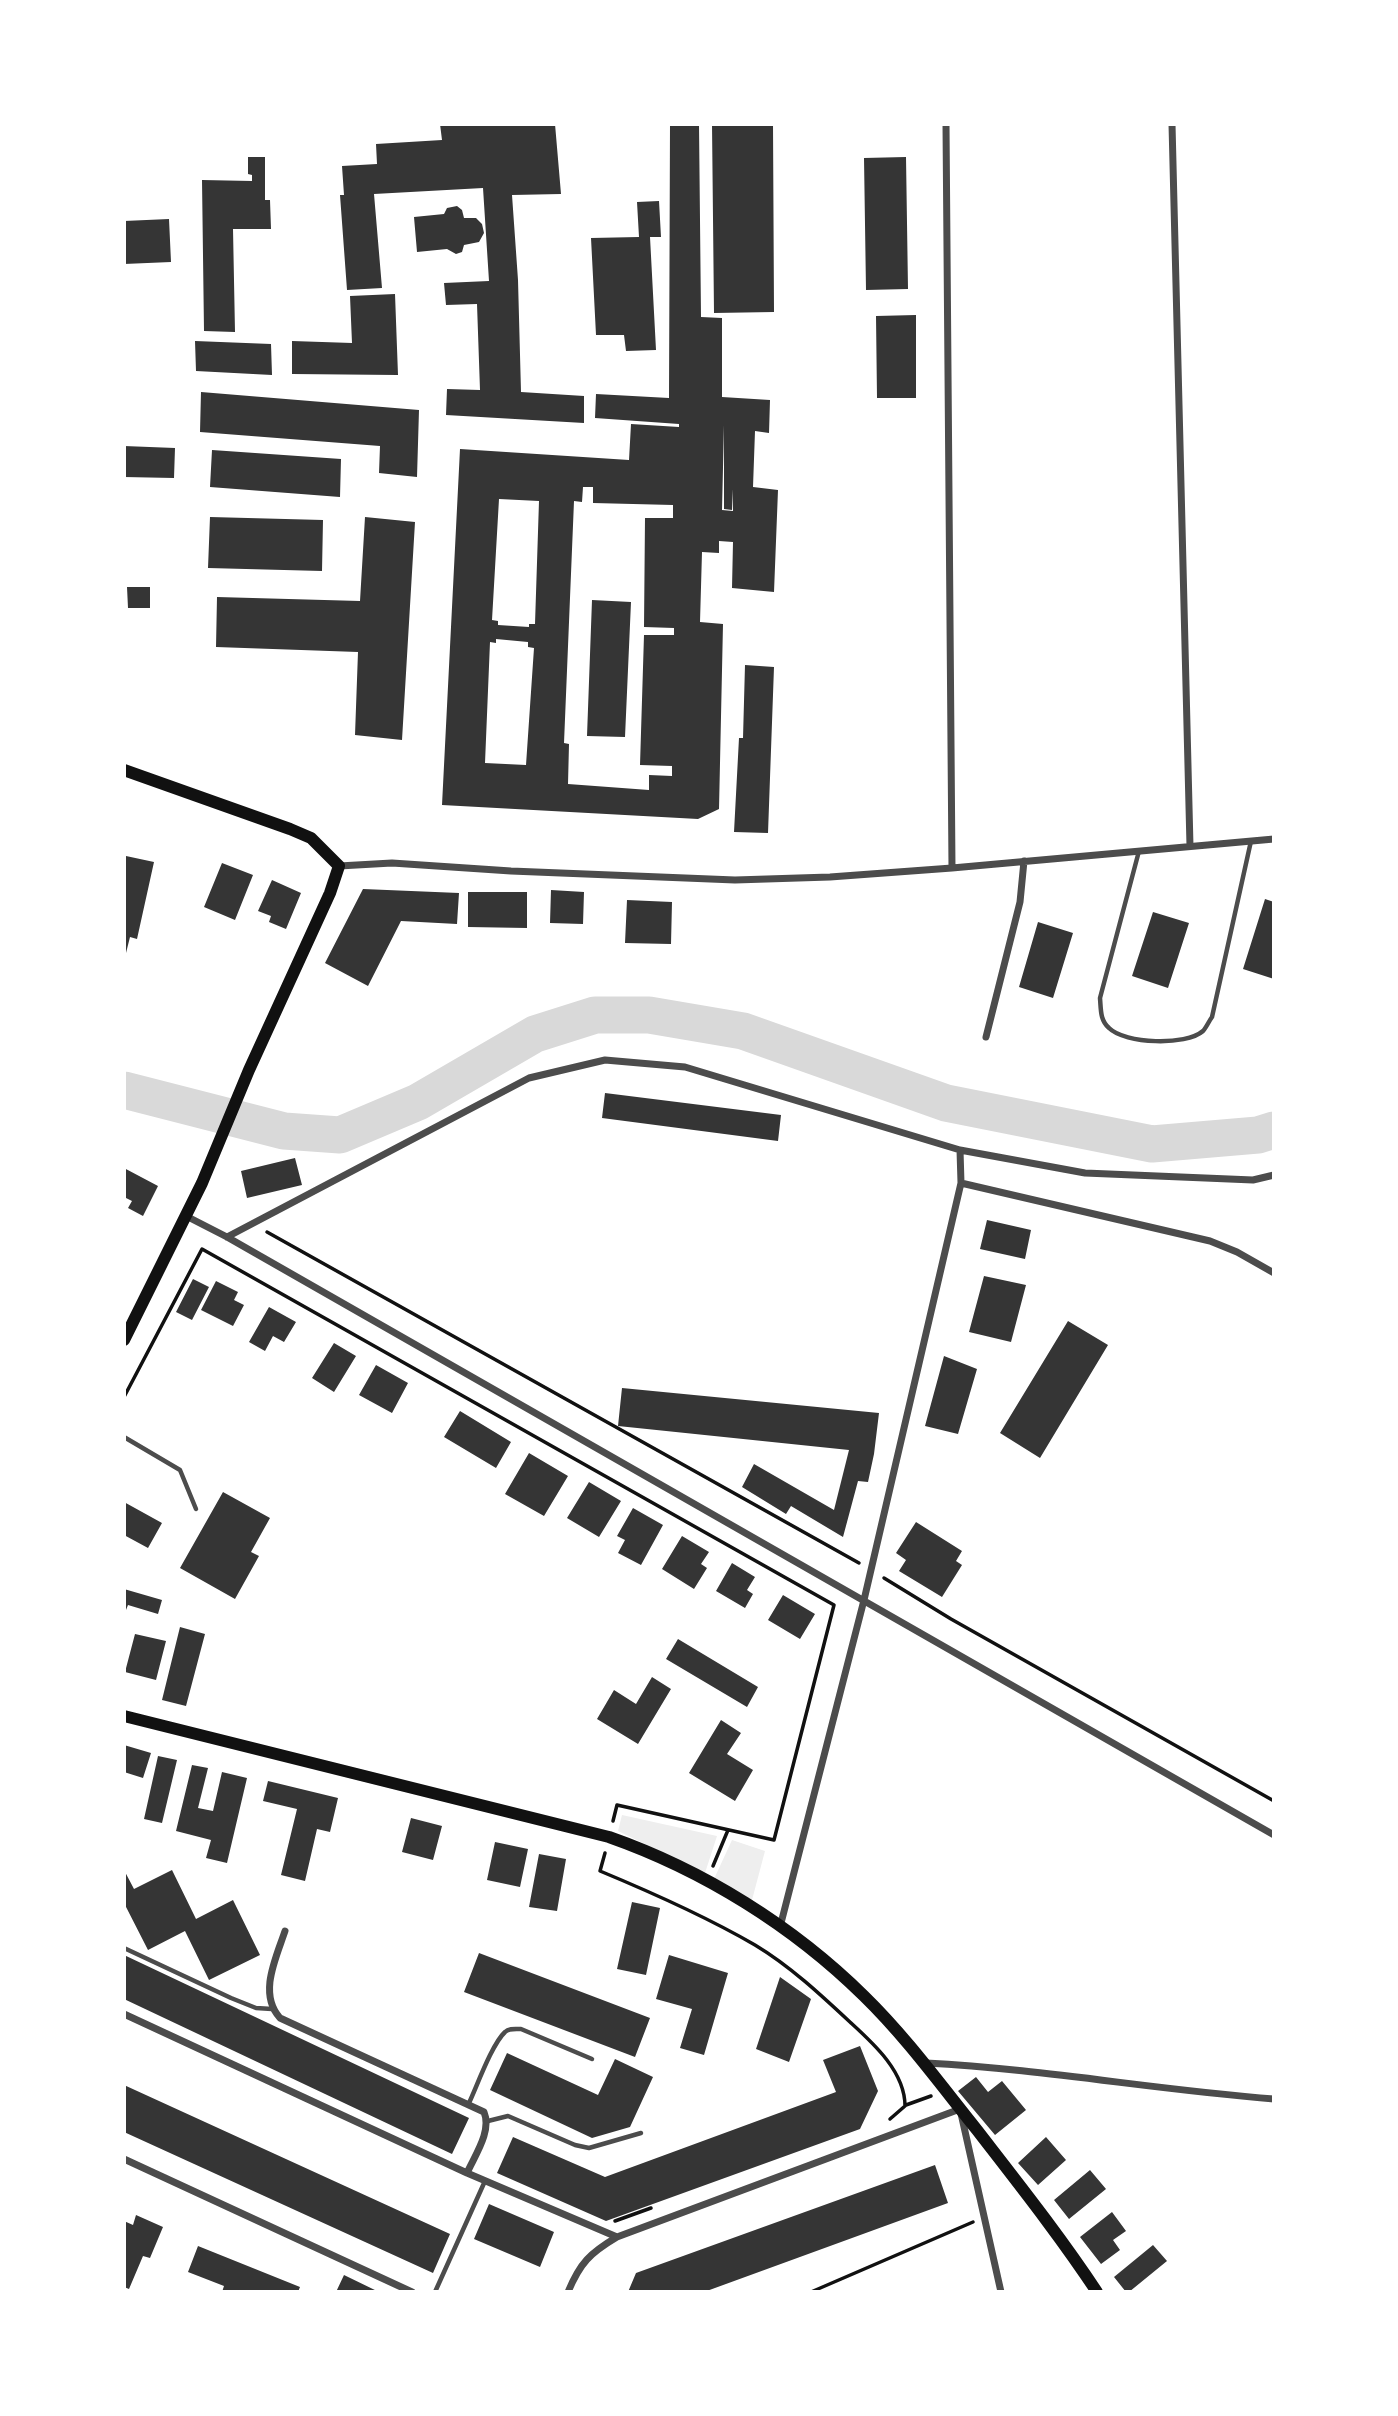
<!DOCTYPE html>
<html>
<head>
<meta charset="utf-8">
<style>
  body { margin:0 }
  #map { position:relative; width:1398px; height:2416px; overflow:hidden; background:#fff; font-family:"DejaVu Sans",sans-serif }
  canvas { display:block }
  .frame { position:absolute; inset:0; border:126px solid #fff; pointer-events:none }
</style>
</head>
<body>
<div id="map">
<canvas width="1398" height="2416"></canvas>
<div class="frame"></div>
</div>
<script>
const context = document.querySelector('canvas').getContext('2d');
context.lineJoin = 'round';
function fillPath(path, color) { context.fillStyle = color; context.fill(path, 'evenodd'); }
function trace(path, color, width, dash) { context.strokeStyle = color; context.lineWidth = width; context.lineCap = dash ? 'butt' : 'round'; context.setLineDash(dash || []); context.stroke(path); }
fillPath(new Path2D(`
  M 622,1815 L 717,1836 L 705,1873 L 618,1831 Z
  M 732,1840 L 765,1851 L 752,1900 L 714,1879 Z`), '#eee');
trace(new Path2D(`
  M 124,1090 L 284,1131 L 340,1135 L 418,1102 L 535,1034 L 595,1015 L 649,1015 L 743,1031 L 946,1103 L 1152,1144 L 1258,1135 L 1274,1130`), '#d9d9d9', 37);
fillPath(new Path2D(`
  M 440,124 L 555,124 L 561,194 L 512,195 L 518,280 L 521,392 L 584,396 L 584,423 L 446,415 L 447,389 L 480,390 L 477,304 L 446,305 L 444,283 L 489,281 L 483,188 L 374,194 L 382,288 L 347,290 L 340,195 L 344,195 L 342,166 L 377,164 L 376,144 L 442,140 Z
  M 670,124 L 699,124 L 701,317 L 722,318 L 722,397 L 770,400 L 769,433 L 755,431 L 753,487 L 778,490 L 774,592 L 732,588 L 733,542 L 719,541 L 719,553 L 702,552 L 700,622 L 723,624 L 719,809 L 698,819 L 442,805 L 460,449 L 629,460 L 631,424 L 679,427 L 679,424 L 595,418 L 596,394 L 669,398 ZM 724,425 L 724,509 L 732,510 L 733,489 L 733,511 L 722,510 ZM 583,487 L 593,487 L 593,503 L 673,505 L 673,518 L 645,518 L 644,627 L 674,628 L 674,635 L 644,635 L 640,765 L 672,766 L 672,776 L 649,775 L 649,790 L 568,784 L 569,744 L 564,743 L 574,501 L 582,502 ZM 499,499 L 539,501 L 535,624 L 529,624 L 529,627 L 498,625 L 498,621 L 492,620 ZM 496,639 L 528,642 L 528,647 L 534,648 L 526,765 L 485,763 L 490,642 L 496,643 Z
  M 712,124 L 773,124 L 774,312 L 714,313 Z
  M 248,157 L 265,157 L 265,200 L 270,200 L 271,229 L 233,229 L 235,332 L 204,331 L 202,180 L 252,181 L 252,175 L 248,174 Z
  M 906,157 L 908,289 L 866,290 L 864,158 Z
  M 659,201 L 661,237 L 650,237 L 656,350 L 626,351 L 624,335 L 596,335 L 591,238 L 639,237 L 637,202 Z
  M 457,206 L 462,210 L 464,218 L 476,218 L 482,224 L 484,233 L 479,242 L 464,245 L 462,252 L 456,254 L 447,249 L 417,252 L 414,217 L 444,214 L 447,208 Z
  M 169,219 L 171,262 L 124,264 L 124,221 Z
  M 395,294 L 398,375 L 292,374 L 292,341 L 352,343 L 350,296 Z
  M 916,315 L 916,398 L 877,398 L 876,316 Z
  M 195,341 L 271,344 L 272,375 L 196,371 Z
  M 201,392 L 419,410 L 417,477 L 379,473 L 380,446 L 200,432 Z
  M 124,446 L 175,448 L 174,478 L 124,477 Z
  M 212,450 L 341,459 L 340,497 L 210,487 Z
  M 210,517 L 323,520 L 322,571 L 208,568 Z
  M 365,517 L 415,522 L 402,740 L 355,735 L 358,652 L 216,647 L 217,597 L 360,601 Z
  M 127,587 L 150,587 L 150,608 L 128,608 Z
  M 592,600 L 631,602 L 625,737 L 587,736 Z
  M 745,665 L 774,667 L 768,833 L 734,832 L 739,738 L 743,738 Z
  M 126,856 L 154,862 L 137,939 L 130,937 L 125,957 L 124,864 Z
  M 222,863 L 253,875 L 235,920 L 204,907 Z
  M 272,880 L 301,893 L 286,929 L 269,922 L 271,916 L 258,911 Z
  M 363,889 L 459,893 L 457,924 L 401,921 L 368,986 L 325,963 Z
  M 551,890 L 584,892 L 583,924 L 550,923 Z
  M 468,892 L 527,892 L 527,928 L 468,927 Z
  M 1265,899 L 1274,902 L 1274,979 L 1243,969 Z
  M 627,900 L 672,902 L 671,944 L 625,943 Z
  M 1153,912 L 1189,923 L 1168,988 L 1132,976 Z
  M 1038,922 L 1073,933 L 1053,998 L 1019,987 Z
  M 605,1093 L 781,1115 L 778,1141 L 602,1118 Z
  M 295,1158 L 302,1185 L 247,1198 L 241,1171 Z
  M 124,1168 L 158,1186 L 143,1216 L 128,1208 L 132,1201 L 124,1197 Z
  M 987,1220 L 1031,1230 L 1025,1259 L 980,1249 Z
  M 984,1276 L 1026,1285 L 1011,1342 L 969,1332 Z
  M 193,1279 L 209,1287 L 192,1320 L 176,1312 Z
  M 216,1281 L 238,1292 L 234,1300 L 244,1305 L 233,1326 L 201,1310 Z
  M 269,1307 L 296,1322 L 284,1342 L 273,1336 L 265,1351 L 249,1342 Z
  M 1068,1321 L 1108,1345 L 1040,1458 L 1000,1433 Z
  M 334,1343 L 356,1356 L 334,1392 L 312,1378 Z
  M 944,1356 L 977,1369 L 958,1434 L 925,1426 Z
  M 376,1365 L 408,1383 L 392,1413 L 359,1395 Z
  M 622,1388 L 879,1413 L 874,1454 L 868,1482 L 858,1481 L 843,1537 L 791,1506 L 786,1514 L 742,1487 L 754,1464 L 834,1510 L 849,1450 L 618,1426 Z
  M 460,1411 L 511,1442 L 496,1468 L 444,1437 Z
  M 529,1453 L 568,1476 L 544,1516 L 505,1494 Z
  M 589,1482 L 621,1501 L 599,1537 L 567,1518 Z
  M 223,1492 L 270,1518 L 251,1552 L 259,1556 L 235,1599 L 180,1568 Z
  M 124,1502 L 162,1523 L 148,1548 L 124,1535 Z
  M 633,1508 L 663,1525 L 641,1565 L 618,1553 L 625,1540 L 617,1536 Z
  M 916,1522 L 962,1551 L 956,1561 L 962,1565 L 942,1597 L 899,1571 L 906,1560 L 896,1553 Z
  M 682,1536 L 709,1552 L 701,1564 L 707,1568 L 694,1589 L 662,1569 Z
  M 732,1563 L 755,1577 L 747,1590 L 753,1594 L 745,1608 L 716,1591 Z
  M 124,1589 L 162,1600 L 158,1614 L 128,1605 L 124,1615 Z
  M 783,1595 L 815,1614 L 800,1639 L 768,1620 Z
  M 180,1627 L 205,1634 L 186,1706 L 162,1700 Z
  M 135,1634 L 166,1641 L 156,1680 L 125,1672 Z
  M 678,1639 L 758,1687 L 747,1707 L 666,1659 Z
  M 652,1677 L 671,1689 L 638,1744 L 597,1719 L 614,1690 L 636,1704 Z
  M 721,1720 L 741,1733 L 727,1754 L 753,1770 L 735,1801 L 689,1773 Z
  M 124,1745 L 151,1753 L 143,1778 L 124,1772 Z
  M 158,1756 L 177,1760 L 162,1823 L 144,1819 Z
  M 192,1765 L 208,1768 L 198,1808 L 213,1811 L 222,1772 L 247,1778 L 227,1863 L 206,1858 L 211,1840 L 176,1831 Z
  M 268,1781 L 338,1798 L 330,1832 L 317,1829 L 305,1881 L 281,1875 L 297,1809 L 263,1801 Z
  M 411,1818 L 442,1826 L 433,1860 L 402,1852 Z
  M 495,1842 L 528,1849 L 520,1887 L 487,1880 Z
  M 539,1854 L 566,1859 L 557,1911 L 529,1907 Z
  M 124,1870 L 134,1889 L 172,1870 L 196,1919 L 233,1900 L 260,1955 L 209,1980 L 185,1931 L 148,1950 L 124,1903 Z
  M 632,1902 L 660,1908 L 646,1975 L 617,1969 Z
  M 479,1953 L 650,2018 L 635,2057 L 464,1992 Z
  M 124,1955 L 469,2118 L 452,2154 L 124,1999 Z
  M 669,1955 L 728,1973 L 704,2055 L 680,2048 L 692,2009 L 656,1999 Z
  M 780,1977 L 811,1999 L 789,2062 L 756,2049 Z
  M 860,2046 L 878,2091 L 860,2129 L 606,2221 L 497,2173 L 513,2137 L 605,2177 L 836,2092 L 823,2060 Z
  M 507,2053 L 598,2095 L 615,2059 L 653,2077 L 630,2127 L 592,2138 L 490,2090 Z
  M 976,2077 L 988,2092 L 1002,2081 L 1026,2110 L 995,2135 L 958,2091 Z
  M 124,2085 L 450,2234 L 433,2273 L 124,2132 Z
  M 1046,2137 L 1066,2160 L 1038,2185 L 1018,2163 Z
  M 935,2165 L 948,2203 L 704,2292 L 628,2292 L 636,2273 Z
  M 1090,2170 L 1106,2189 L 1069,2219 L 1054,2200 Z
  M 489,2204 L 554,2232 L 540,2267 L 474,2239 Z
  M 1112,2212 L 1126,2231 L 1113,2240 L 1120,2250 L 1101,2264 L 1080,2237 Z
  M 136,2215 L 163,2227 L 150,2258 L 143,2256 L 129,2289 L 124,2287 L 124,2221 L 133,2225 Z
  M 1153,2245 L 1167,2261 L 1129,2292 L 1126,2292 L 1114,2277 Z
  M 198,2246 L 300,2287 L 298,2292 L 222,2292 L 224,2286 L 188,2272 Z
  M 344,2275 L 379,2292 L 336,2292 Z`), '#353535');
trace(new Path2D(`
  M 267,1232 L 859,1563
  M 124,1397 L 202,1249 L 834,1605 L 774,1840 L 617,1805 L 613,1821
  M 884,1578 L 951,1619 L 1274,1801
  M 605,1853 L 600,1871 C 653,1893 705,1916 755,1945 C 790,1966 821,1995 851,2023 C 874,2044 905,2072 905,2106 L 890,2119
  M 713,1866 L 728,1830
  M 906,2105 L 931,2096
  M 615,2221 L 651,2208
  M 811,2292 L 973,2222`), '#111', 3.5);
trace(new Path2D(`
  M 1139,851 L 1100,998 C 1101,1010 1100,1020 1109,1028 C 1125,1044 1186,1046 1203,1031 C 1206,1028 1209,1021 1212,1017 L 1251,841
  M 124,1437 L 180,1470 L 196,1509
  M 124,1948 L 231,1998 L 256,2008 L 272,2009
  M 469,2103 C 477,2086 492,2044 505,2032 C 509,2028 515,2029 521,2029 L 592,2059
  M 488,2121 L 508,2116 L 575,2145 L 589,2148 L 641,2133
  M 435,2292 L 485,2181`), '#4c4c4c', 4.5);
trace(new Path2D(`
  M 946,124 L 952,868
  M 1172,124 L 1190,846
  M 339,866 L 392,863 L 511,871 L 735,880 L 830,877 L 952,868 L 1274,839
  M 986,1037 L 1020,902 L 1024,861
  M 961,1183 L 1210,1241 L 1237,1252 L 1274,1273
  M 186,1216 L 227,1237 L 1274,1835
  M 227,1237 L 529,1078 L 605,1060 L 685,1067 L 960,1150 L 1085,1173 L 1253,1180 L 1274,1175
  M 780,1927 L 864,1600 L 961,1183 L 960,1150
  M 285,1931 C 276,1958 258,1994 280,2018 L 484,2112 C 492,2131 475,2155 467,2173
  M 124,2014 L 467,2173 L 617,2237 L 960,2109 L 1001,2292
  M 926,2063 C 1042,2069 1157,2090 1274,2099
  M 124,2159 L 412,2292
  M 568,2292 C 580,2263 590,2253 617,2237`), '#4c4c4c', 7);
trace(new Path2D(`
  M 124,770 L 290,829 L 311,838 L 339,866 L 330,893 L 249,1070 L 202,1183 L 124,1340
  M 124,1716 L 609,1837 C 703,1870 793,1926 864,1996 C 906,2037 940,2084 977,2130 C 1018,2183 1060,2236 1097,2292`), '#111', 12);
</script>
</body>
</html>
